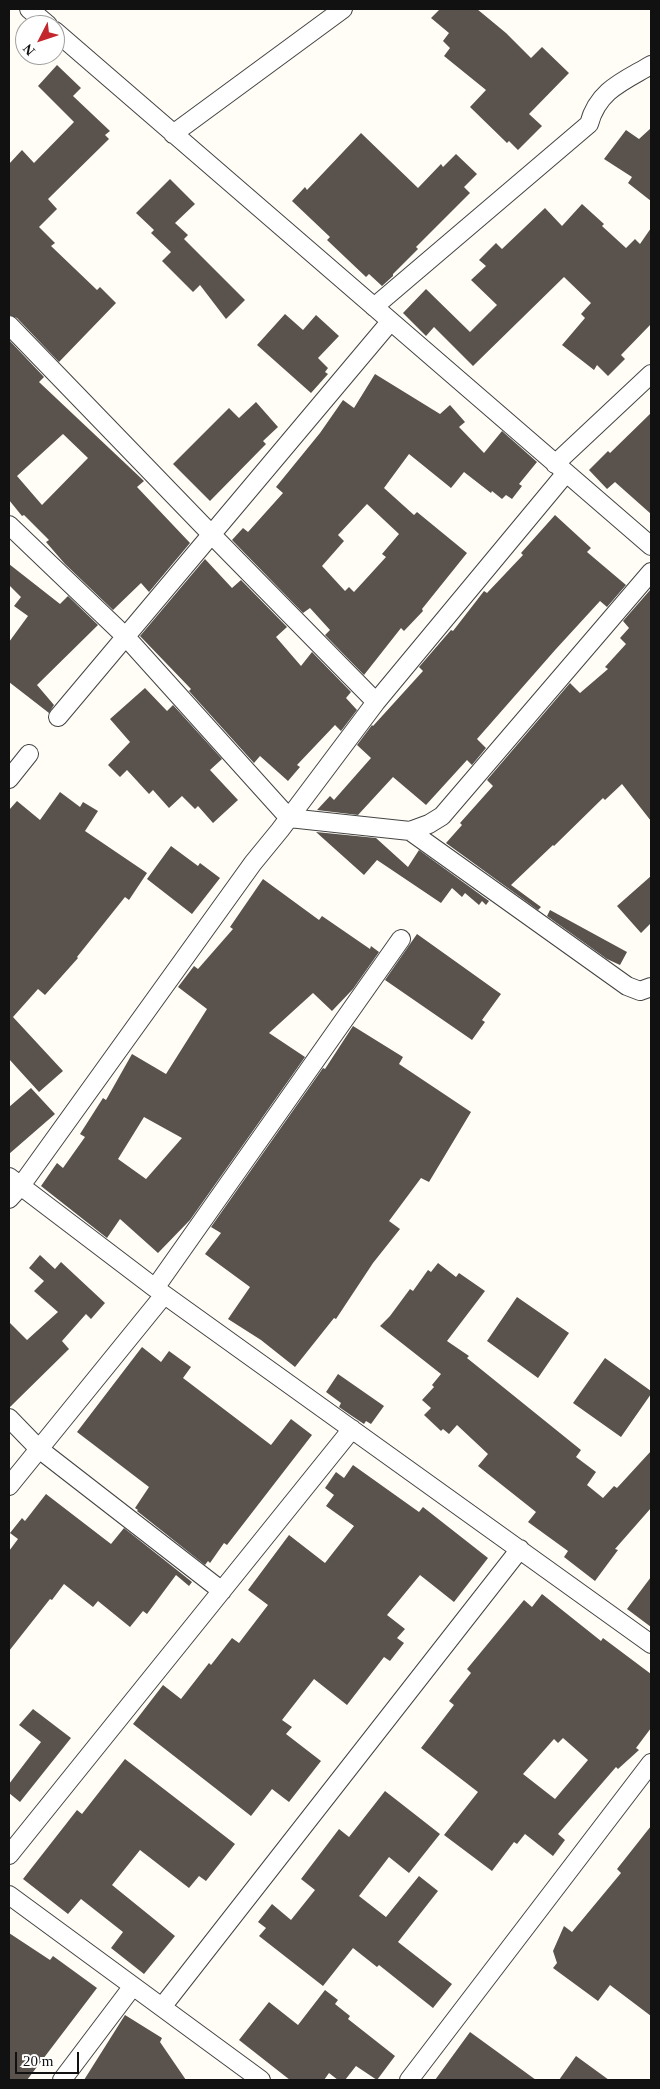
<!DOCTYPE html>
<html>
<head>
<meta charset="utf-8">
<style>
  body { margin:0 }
  #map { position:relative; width:660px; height:2089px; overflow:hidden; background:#fffdf5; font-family:"Times New Roman",serif }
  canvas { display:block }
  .frame { position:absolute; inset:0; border:10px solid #111; pointer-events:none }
  .north { position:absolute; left:15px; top:15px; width:50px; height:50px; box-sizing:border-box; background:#fff; border:1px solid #a0a0a0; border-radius:50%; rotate:229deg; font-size:14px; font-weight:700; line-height:20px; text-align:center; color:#111 }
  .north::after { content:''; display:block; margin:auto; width:18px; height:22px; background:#c4262e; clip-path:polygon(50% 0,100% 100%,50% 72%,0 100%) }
  .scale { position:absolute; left:15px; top:2052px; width:64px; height:22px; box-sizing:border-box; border:2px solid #111; border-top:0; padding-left:6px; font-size:15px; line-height:18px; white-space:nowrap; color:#111; -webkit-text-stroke:4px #fff; paint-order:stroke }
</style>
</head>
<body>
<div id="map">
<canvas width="660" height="2089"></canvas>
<div class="frame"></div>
<div class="north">N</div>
<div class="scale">20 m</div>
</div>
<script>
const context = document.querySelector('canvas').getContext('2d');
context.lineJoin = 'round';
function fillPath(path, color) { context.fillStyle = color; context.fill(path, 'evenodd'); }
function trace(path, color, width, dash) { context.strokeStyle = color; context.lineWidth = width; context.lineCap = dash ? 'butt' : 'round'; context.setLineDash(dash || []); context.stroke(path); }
fillPath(new Path2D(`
  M 440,9 L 477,9 L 506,33 L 531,58 L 542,47 L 569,73 L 529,114 L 542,126 L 518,150 L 509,141 L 507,143 L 470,107 L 486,90 L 444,56 L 450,48 L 443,41 L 449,33 L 431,18 Z
  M 57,65 L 81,88 L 73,96 L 110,131 L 105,135 L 109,139 L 48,199 L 57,209 L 39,227 L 55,243 L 51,246 L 97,290 L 100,287 L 116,303 L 59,362 L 17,318 L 9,315 L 9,164 L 22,150 L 34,163 L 74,122 L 38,86 Z
  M 651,128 L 651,201 L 628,183 L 632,177 L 604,159 L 626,130 L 639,139 Z
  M 361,133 L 418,188 L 441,164 L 443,167 L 456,154 L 477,174 L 464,187 L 470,193 L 416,247 L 418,249 L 393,274 L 393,276 L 382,286 L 369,274 L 366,277 L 327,240 L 330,237 L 292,201 L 305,187 L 307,190 Z
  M 170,179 L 195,204 L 175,223 L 188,235 L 184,239 L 245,300 L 226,319 L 200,285 L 193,292 L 162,261 L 171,252 L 151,233 L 154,230 L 136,213 Z
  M 582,204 L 604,224 L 602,226 L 626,248 L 635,239 L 640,244 L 651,228 L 651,324 L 621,355 L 625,359 L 608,376 L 597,365 L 594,370 L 562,345 L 585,318 L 581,314 L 591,303 L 564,277 L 473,366 L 434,327 L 426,336 L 403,313 L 426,289 L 470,332 L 497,305 L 471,280 L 486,266 L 479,260 L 496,243 L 502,249 L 545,208 L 562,226 Z
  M 285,314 L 303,330 L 316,315 L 339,336 L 318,358 L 328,368 L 325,372 L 328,374 L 311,393 L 257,345 Z
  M 9,340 L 44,377 L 39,382 L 144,481 L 137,487 L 190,543 L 149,592 L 141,583 L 113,610 L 65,564 L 46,542 L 49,540 L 24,515 L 22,516 L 9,500 ZM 63,434 L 88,458 L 42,505 L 17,476 Z
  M 375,374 L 440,414 L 450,405 L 465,422 L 459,427 L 484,453 L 502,431 L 537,462 L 519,484 L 522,486 L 512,499 L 506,495 L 502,499 L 492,491 L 491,493 L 464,472 L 451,488 L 409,454 L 384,488 L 414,515 L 417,512 L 467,553 L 422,609 L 423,611 L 404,631 L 401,628 L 364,675 L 325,635 L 330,630 L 310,608 L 303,613 L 232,540 L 243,528 L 248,532 L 283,493 L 276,487 L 320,433 L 343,400 L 354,408 ZM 367,504 L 399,534 L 382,554 L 386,557 L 354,592 L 349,587 L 345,591 L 322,566 L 344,541 L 338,535 Z
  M 256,402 L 278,427 L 263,441 L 266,444 L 210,501 L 173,464 L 229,408 L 239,418 Z
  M 651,413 L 651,514 L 615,482 L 607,489 L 589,470 L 608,451 L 610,453 Z
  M 555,515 L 591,548 L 587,552 L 626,585 L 607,607 L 600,601 L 556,649 L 477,739 L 486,748 L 472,765 L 467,760 L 426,805 L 393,777 L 358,815 L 317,810 L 330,796 L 334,800 L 371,758 L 357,745 L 372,725 L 373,726 L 423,671 L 419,667 L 451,630 L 453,631 L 484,591 L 487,593 L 523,555 L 521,553 Z
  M 205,559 L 232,588 L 241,580 L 287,627 L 276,637 L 301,666 L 312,652 L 351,692 L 346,698 L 357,710 L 341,731 L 335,725 L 297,765 L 300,767 L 288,781 L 260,756 L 254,763 L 189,691 L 191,689 L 140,636 Z
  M 9,564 L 60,604 L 68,596 L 98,625 L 37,685 L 54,705 L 49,713 L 9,682 L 9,642 L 28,616 L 14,606 L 21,597 L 9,585 Z
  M 651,589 L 651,821 L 622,784 L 605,800 L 603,798 L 554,846 L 553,845 L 511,885 L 541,907 L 538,910 L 446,843 L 462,825 L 460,823 L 493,786 L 487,780 L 570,683 L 580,693 L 608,669 L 605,667 L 626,644 L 620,638 L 629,628 L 623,621 Z
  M 145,688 L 167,711 L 173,705 L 222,759 L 210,770 L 238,800 L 213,823 L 198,806 L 195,809 L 182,796 L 169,808 L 153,790 L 149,794 L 127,770 L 120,777 L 108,765 L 130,742 L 110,719 Z
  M 60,792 L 80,807 L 83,802 L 98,811 L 85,831 L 147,873 L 129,900 L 125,897 L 77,957 L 78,958 L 45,995 L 38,989 L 13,1017 L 63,1071 L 39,1092 L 9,1059 L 9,810 L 17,801 L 40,820 Z
  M 316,832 L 376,838 L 408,867 L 419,850 L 489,901 L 486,905 L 482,901 L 479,905 L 465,893 L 462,897 L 452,888 L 441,903 L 377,860 L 364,875 Z
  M 171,846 L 198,866 L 200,863 L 220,878 L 192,914 L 147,879 Z
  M 651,876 L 651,923 L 641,933 L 617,906 Z
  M 263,879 L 319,920 L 322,916 L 370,949 L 371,946 L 379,952 L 353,989 L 332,1011 L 313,993 L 269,1033 L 305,1057 L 190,1220 L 158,1253 L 120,1219 L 107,1238 L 41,1186 L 57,1163 L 63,1168 L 85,1137 L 80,1134 L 103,1098 L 106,1100 L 132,1054 L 166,1074 L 207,1009 L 178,987 L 194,966 L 198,969 L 233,929 L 230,927 ZM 144,1117 L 182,1138 L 146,1179 L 118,1159 Z
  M 550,910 L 627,952 L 620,965 L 607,959 L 547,916 Z
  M 417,934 L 501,994 L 482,1020 L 485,1022 L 472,1040 L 385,980 Z
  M 353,1026 L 403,1057 L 399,1064 L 471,1112 L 429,1182 L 421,1178 L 389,1221 L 400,1229 L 373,1263 L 336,1319 L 334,1318 L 295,1367 L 261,1340 L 228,1319 L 250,1287 L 205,1254 L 221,1233 L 211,1227 L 323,1068 L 325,1069 Z
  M 31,1088 L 55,1114 L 9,1154 L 9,1107 Z
  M 40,1255 L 55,1269 L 61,1262 L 105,1303 L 91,1319 L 86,1314 L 62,1341 L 69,1349 L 9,1408 L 9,1322 L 27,1340 L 58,1312 L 34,1291 L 44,1281 L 29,1268 Z
  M 438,1263 L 456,1277 L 459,1273 L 485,1291 L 447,1341 L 469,1356 L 467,1358 L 581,1450 L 576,1457 L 596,1472 L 587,1485 L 603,1498 L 614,1486 L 617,1488 L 651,1451 L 651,1508 L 615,1549 L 618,1550 L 595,1581 L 564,1557 L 568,1551 L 528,1522 L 536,1512 L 478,1466 L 488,1454 L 457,1425 L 449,1434 L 443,1429 L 441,1431 L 424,1415 L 431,1408 L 422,1400 L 434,1387 L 432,1385 L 441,1374 L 380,1326 L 390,1316 L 410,1289 L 413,1291 L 428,1270 L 431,1272 Z
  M 517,1297 L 569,1333 L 538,1378 L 487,1341 Z
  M 142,1347 L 161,1362 L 169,1351 L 191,1367 L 183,1378 L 271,1445 L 291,1419 L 312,1435 L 227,1545 L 224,1543 L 210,1563 L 208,1561 L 205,1565 L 137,1511 L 138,1510 L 135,1508 L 149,1487 L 77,1432 Z
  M 605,1358 L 651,1391 L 651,1394 L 621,1437 L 573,1403 Z
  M 338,1374 L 384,1406 L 371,1424 L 366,1421 L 364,1424 L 352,1416 L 339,1407 L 341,1403 L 326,1392 Z
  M 353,1465 L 419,1512 L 423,1507 L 488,1558 L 454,1602 L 420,1575 L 387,1615 L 405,1629 L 397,1638 L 404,1643 L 390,1661 L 384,1657 L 347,1705 L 314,1679 L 282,1720 L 292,1727 L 286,1734 L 321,1761 L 289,1802 L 272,1789 L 251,1816 L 133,1724 L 163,1685 L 181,1699 L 209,1663 L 211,1665 L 232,1638 L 239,1643 L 268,1605 L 248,1590 L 289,1535 L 325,1563 L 354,1526 L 326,1506 L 334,1495 L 325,1488 L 336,1472 L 344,1478 Z
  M 46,1494 L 111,1544 L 124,1528 L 192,1582 L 189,1586 L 176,1575 L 147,1614 L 143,1611 L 130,1627 L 98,1601 L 93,1607 L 64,1584 L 52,1600 L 50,1599 L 9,1651 L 9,1551 L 18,1539 L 10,1533 L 22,1518 L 25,1521 Z
  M 651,1577 L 651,1627 L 627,1609 Z
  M 542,1594 L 601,1641 L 603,1638 L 651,1674 L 651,1728 L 636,1748 L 639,1750 L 618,1769 L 616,1767 L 558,1834 L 565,1840 L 553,1856 L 525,1834 L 517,1844 L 514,1842 L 492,1871 L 444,1835 L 478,1792 L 421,1748 L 454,1705 L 449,1701 L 471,1673 L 467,1669 L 524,1600 L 532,1607 ZM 563,1738 L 588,1760 L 555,1799 L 523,1774 L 554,1739 L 558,1743 Z
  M 33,1709 L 71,1738 L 20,1802 L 9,1793 L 9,1784 L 41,1742 L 19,1725 Z
  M 125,1759 L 235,1844 L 206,1881 L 199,1876 L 189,1888 L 140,1850 L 112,1885 L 175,1936 L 144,1974 L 111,1948 L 123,1932 L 81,1899 L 68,1914 L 23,1879 L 77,1810 L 82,1814 Z
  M 385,1791 L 440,1834 L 409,1873 L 389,1857 L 359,1896 L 386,1917 L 419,1876 L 438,1891 L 398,1942 L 452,1984 L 433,2008 L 379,1965 L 377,1967 L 353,1948 L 323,1986 L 259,1936 L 266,1928 L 258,1922 L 272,1904 L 291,1920 L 315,1890 L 301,1879 L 339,1829 L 349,1837 Z
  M 651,1826 L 651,2016 L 610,1985 L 598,2001 L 553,1968 L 557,1963 L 553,1951 L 564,1926 L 572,1932 L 621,1873 L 617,1869 Z
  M 9,1933 L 50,1960 L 53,1956 L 97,1988 L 27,2080 L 9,2080 Z
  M 325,1990 L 338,2000 L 335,2004 L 350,2016 L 348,2019 L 395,2056 L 377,2080 L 356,2066 L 345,2080 L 338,2080 L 329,2073 L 324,2080 L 290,2080 L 239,2040 L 269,2002 L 298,2025 Z
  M 125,2015 L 162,2038 L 160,2042 L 186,2080 L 84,2080 Z
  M 470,2032 L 536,2080 L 435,2080 Z
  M 576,2056 L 609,2080 L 559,2080 Z`), '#5a524d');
const minor = new Path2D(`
  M 29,9 L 48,25
  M 55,31 L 651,546
  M 173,134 L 343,9
  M 374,307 L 589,124 C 598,90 624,81 651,65
  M 9,325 L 212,535 L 376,702
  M 555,464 L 651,374
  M 9,525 L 126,637 L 289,818 L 410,831 L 429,824 L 442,816 L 651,572
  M 58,717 L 390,322
  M 9,779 L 29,754
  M 410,831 L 627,986 L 640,991 L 651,987
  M 9,1177 L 155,1288 L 651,1644
  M 9,1199 L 20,1187 L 253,863 L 280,830 L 376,702 L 566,473
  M 155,1288 L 401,939
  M 9,1418 L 39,1449 L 222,1591
  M 9,1486 L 164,1295
  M 9,1855 L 352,1429
  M 9,1895 L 261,2080
  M 162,2007 L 520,1549
  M 62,2080 L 133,1986
  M 409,2080 L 651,1763`);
trace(minor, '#444', 20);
trace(minor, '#fff', 18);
</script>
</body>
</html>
